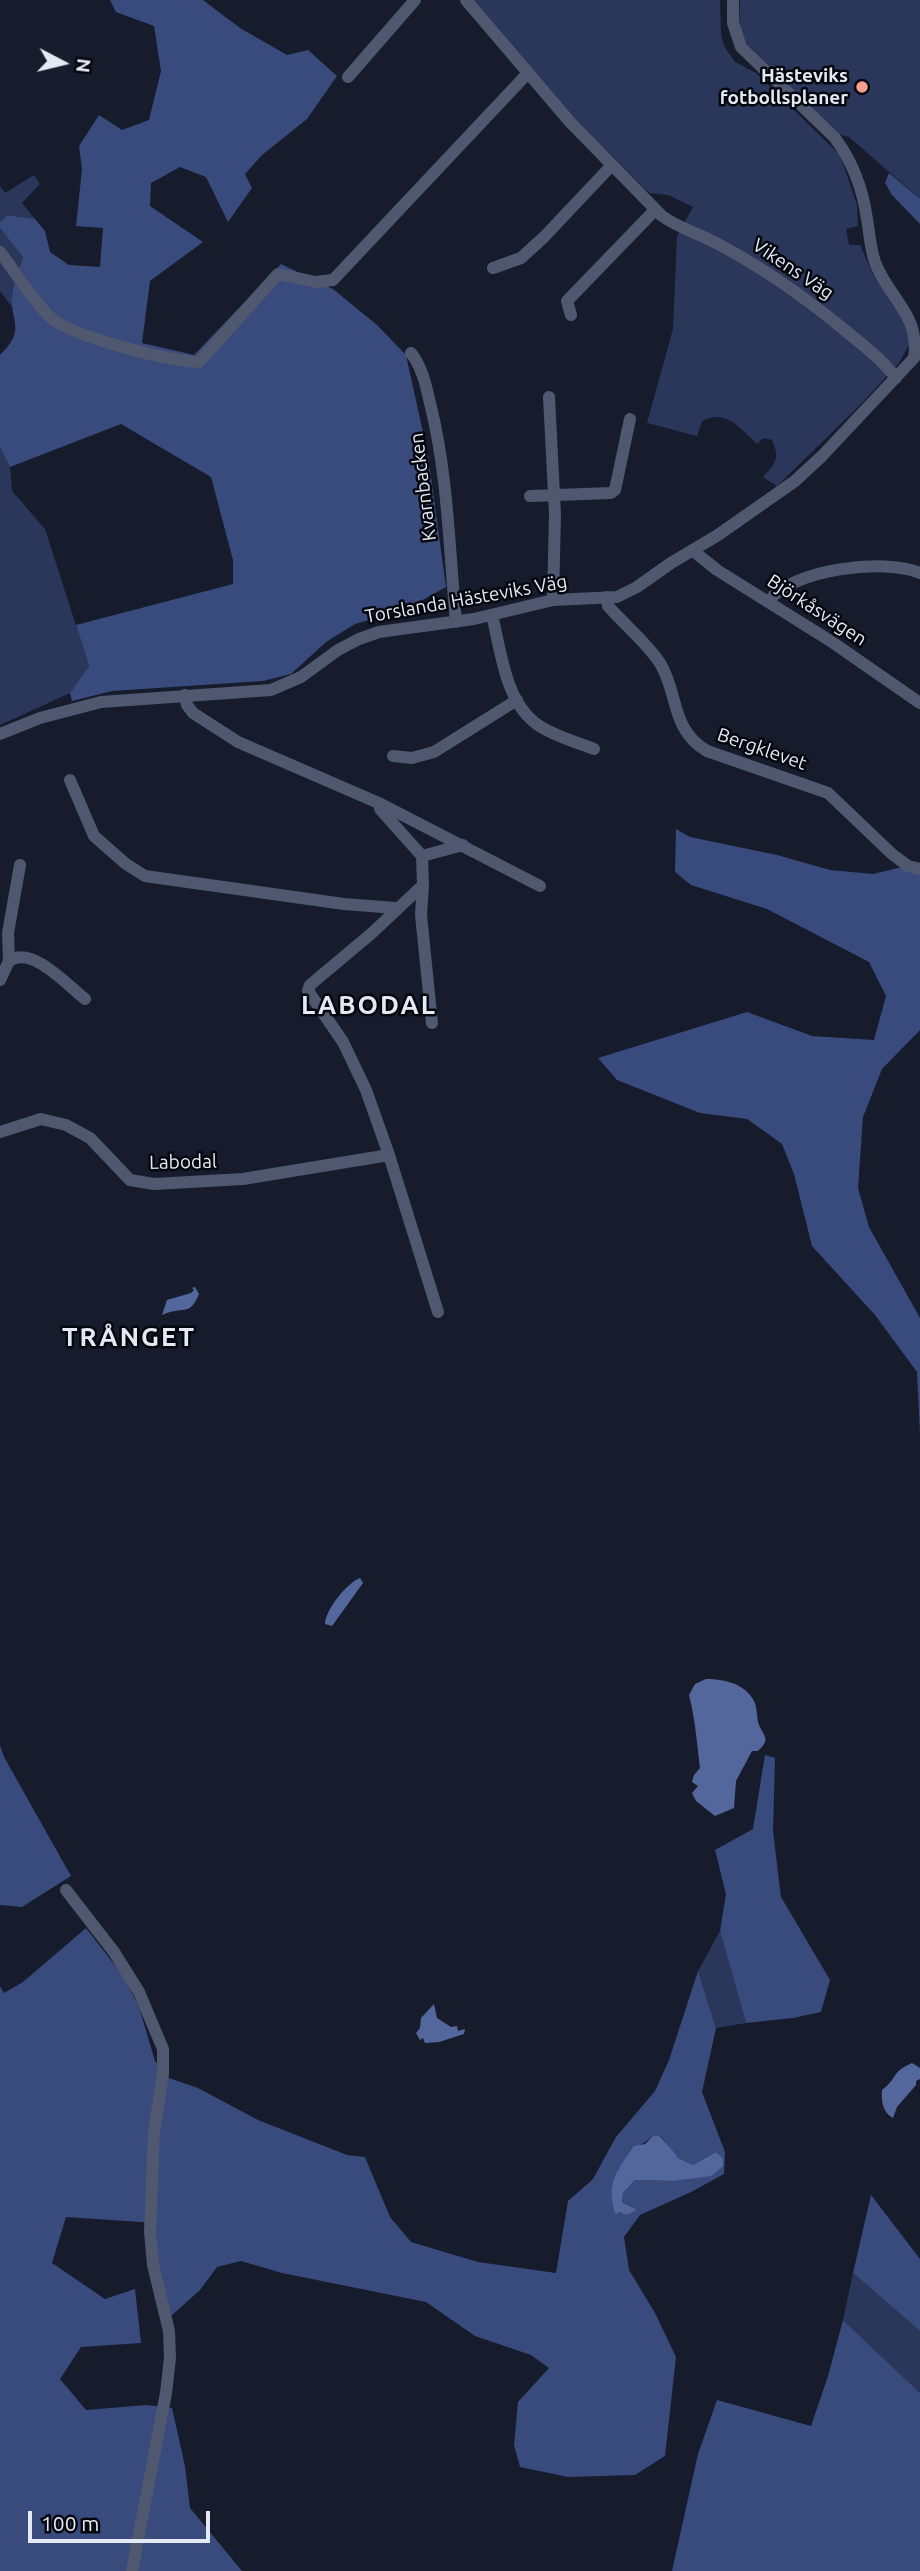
<!DOCTYPE html>
<html>
<head>
<meta charset="utf-8">
<style>
  body { margin:0 }
  #map { position:relative; width:920px; height:2571px; overflow:hidden; background:#161c2c; font-family:Ubuntu,sans-serif }
  canvas { display:block }
  .north { position:absolute; left:28px; top:28px; width:70px; height:70px; -webkit-text-stroke:5px #05070e; paint-order:stroke; rotate:97deg; font-size:19px; font-weight:700; line-height:28px; text-align:center; color:#e4e9f4 }
  .north::after { content:''; display:block; margin:auto; width:24px; height:32px; background:#e4e9f4; clip-path:polygon(50% 0,100% 100%,50% 72%,0 100%) }
  .scale { position:absolute; left:28px; top:2511px; width:182px; height:32px; box-sizing:border-box; border:4px solid #e4e9f4; border-top:0; padding-left:9px; font-size:21px; line-height:24px; white-space:nowrap; color:#e4e9f4; -webkit-text-stroke:5px #05070e; paint-order:stroke }
</style>
</head>
<body>
<div id="map">
<canvas width="920" height="2571"></canvas>
<div class="north">N</div>
<div class="scale">100 m</div>
</div>
<script>
const context = document.querySelector('canvas').getContext('2d');
context.lineJoin = 'round';
function fillPath(path, color) { context.fillStyle = color; context.fill(path, 'evenodd'); }
function trace(path, color, width, dash) { context.strokeStyle = color; context.lineWidth = width; context.lineCap = dash ? 'butt' : 'round'; context.setLineDash(dash || []); context.stroke(path); }
function drawText(font, color, halo, rows, align = 'center') {
  context.font = font + ' Ubuntu,sans-serif'; context.lineWidth = 5; context.setLineDash([]); context.textBaseline = 'middle'; context.strokeStyle = halo; context.fillStyle = color; for (const [text, x, y, turn = 0] of rows) {
    context.save(); context.translate(x, y); context.rotate((+turn || 0) * Math.PI / 180); context.textAlign = isNaN(turn) ? turn : align; if (halo) context.strokeText(text, 0, 0); context.fillText(text, 0, 0); context.restore();
  }
}
fillPath(new Path2D(`
  M 472,0 L 720,0 L 721,34 L 724,46 L 735,62 L 756,73 L 840,155 L 857,205 L 858,226 L 846,229 L 849,245 L 860,245 L 873,274 L 900,311 L 910,330 L 910,343 L 899,363 L 860,405 L 777,486 L 763,477 C 776,463 780,458 772,440 L 763,438 L 757,444 C 741,429 726,408 702,421 L 697,436 L 647,423 L 673,329 L 677,236 L 693,207 L 668,195 L 649,193 L 551,95 Z
  M 740,0 L 920,0 L 920,199 L 849,137 L 838,134 L 744,41 L 739,29 Z
  M 34,175 L 40,184 L 22,203 L 35,219 L 8,215 L 0,222 L 0,186 L 5,193 Z
  M 0,228 L 23,256 L 13,288 L 12,307 L 0,291 Z
  M 0,447 L 10,467 L 12,491 L 45,529 L 89,666 L 70,693 L 0,725 Z
  M 720,1931 L 746,2023 L 716,2028 L 698,1971 Z
  M 853,2273 L 920,2331 L 920,2393 L 843,2320 Z`), '#2b375a');
fillPath(new Path2D(`
  M 110,0 L 203,0 L 240,28 L 287,55 L 308,50 L 337,76 L 307,119 L 262,155 L 245,174 L 252,188 L 228,222 L 206,177 L 180,167 L 151,183 L 150,206 L 203,242 L 150,281 L 142,343 L 194,355 L 281,264 L 333,289 L 377,325 L 406,355 L 428,455 L 446,587 L 406,609 L 355,624 L 326,642 L 291,674 L 263,681 L 112,691 L 72,701 L 70,693 L 89,666 L 76,625 L 233,584 L 233,560 L 211,477 L 121,424 L 10,467 L 0,447 L 0,355 C 29,327 7,321 13,289 C 15,278 20,267 23,257 L 0,228 L 0,222 L 8,215 L 35,219 L 45,231 L 50,252 L 69,265 L 100,267 L 103,228 L 76,226 L 82,169 L 79,146 L 99,115 L 122,130 L 149,120 L 161,71 L 154,26 L 116,12 Z
  M 889,173 L 920,199 L 920,224 L 892,195 L 885,183 Z
  M 676,829 L 690,837 L 777,855 L 830,870 L 873,874 L 902,867 L 920,872 L 920,1030 L 882,1069 L 863,1117 L 858,1188 L 869,1227 L 920,1318 L 920,1434 L 917,1372 L 875,1315 L 812,1246 L 794,1174 L 782,1144 L 747,1119 L 700,1113 L 617,1080 L 598,1058 L 747,1012 L 812,1036 L 874,1040 L 886,996 L 869,962 L 767,909 L 691,885 L 675,872 Z
  M 0,1745 L 4,1757 L 71,1876 L 22,1907 L 0,1905 Z
  M 765,1755 L 775,1758 L 773,1831 L 781,1897 L 830,1980 L 821,2012 L 793,2018 L 746,2023 L 720,1931 L 726,1894 L 715,1850 L 753,1829 Z
  M 86,1928 L 124,1977 L 139,2007 L 155,2061 L 169,2078 L 198,2088 L 258,2120 L 347,2155 L 365,2157 L 390,2217 L 411,2242 L 478,2262 L 556,2273 L 568,2201 L 593,2179 L 616,2137 L 655,2091 L 669,2060 L 698,1971 L 716,2028 L 702,2092 L 725,2152 L 724,2174 L 691,2192 L 640,2215 L 624,2237 L 629,2270 L 655,2313 L 676,2357 L 665,2456 L 635,2475 L 568,2477 L 520,2467 L 514,2445 L 518,2402 L 549,2368 L 531,2355 L 475,2336 L 426,2302 L 282,2273 L 241,2261 L 217,2267 L 200,2290 L 171,2316 L 158,2263 L 155,2223 L 66,2217 L 52,2263 L 105,2299 L 135,2289 L 141,2343 L 81,2347 L 60,2379 L 86,2410 L 146,2405 L 172,2408 L 185,2466 L 190,2508 L 242,2571 L 0,2571 L 0,1986 L 4,1993 L 23,1982 ZM 654,2135 L 661,2136 C 666,2144 674,2150 678,2158 L 693,2165 L 716,2152 L 723,2158 L 687,2178 L 673,2181 L 635,2180 L 623,2193 L 622,2202 L 635,2208 L 626,2215 L 619,2212 L 618,2169 C 624,2164 624,2159 629,2154 C 636,2146 646,2143 654,2135 Z
  M 871,2195 L 920,2259 L 920,2331 L 853,2273 Z
  M 843,2320 L 920,2393 L 920,2571 L 672,2571 L 698,2454 L 717,2400 L 811,2426 L 828,2376 Z`), '#394a7d');
fillPath(new Path2D(`
  M 195,1287 L 199,1294 C 189,1318 183,1305 162,1315 L 167,1300 L 191,1293 L 194,1290 L 192,1288 Z
  M 360,1578 L 363,1583 L 332,1626 L 325,1624 C 325,1610 348,1582 360,1578 Z
  M 706,1679 C 723,1679 745,1683 754,1701 C 757,1707 757,1716 758,1722 C 763,1737 772,1738 758,1751 L 752,1751 L 736,1781 L 734,1808 L 715,1816 L 696,1801 L 692,1793 L 698,1786 L 692,1782 L 694,1775 L 700,1768 C 697,1743 695,1718 689,1695 L 695,1684 Z
  M 434,2004 L 437,2018 L 451,2027 L 457,2026 L 458,2031 L 465,2029 L 464,2034 L 439,2042 L 425,2043 L 423,2038 L 420,2040 L 416,2033 L 420,2028 L 421,2018 Z
  M 912,2063 L 920,2068 L 920,2079 L 916,2081 L 916,2085 L 897,2107 L 893,2118 C 883,2113 881,2101 882,2090 C 898,2078 891,2072 912,2063 Z
  M 654,2135 L 660,2136 C 666,2144 674,2150 678,2158 L 693,2165 L 716,2152 L 723,2158 L 723,2166 L 711,2176 L 673,2181 L 635,2180 L 623,2193 L 622,2202 L 636,2209 L 635,2211 L 626,2215 L 619,2212 L 616,2215 C 605,2184 617,2170 634,2146 L 645,2144 Z`), '#54679d');
trace(new Path2D(`
  M 466,0 L 570,122 L 662,216 C 680,229 701,234 720,245 C 763,268 803,296 841,327 C 860,343 881,358 896,378
  M 348,77 L 415,0
  M 0,252 C 16,273 31,298 50,317 C 70,336 170,362 199,362 L 278,274 L 316,282 L 333,280 L 528,73
  M 493,268 L 521,258 L 544,237 L 612,165
  M 571,315 L 567,301 L 655,210
  M 411,353 C 422,367 426,385 430,403 C 448,474 449,548 456,622
  M 549,397 L 555,514 L 553,600
  M 530,496 L 611,493 L 615,490 L 630,419
  M 692,550 L 717,570 L 832,642 L 920,703
  M 606,597 L 608,606 C 625,625 646,642 660,663 C 679,694 670,729 707,751 L 828,793 L 892,854 L 908,866 L 920,869
  M 769,601 C 792,569 885,558 920,573
  M 492,615 C 501,651 505,702 538,725 C 554,736 576,742 594,749
  M 185,695 L 187,705 L 193,713 L 238,742 L 381,804 L 540,886
  M 0,734 L 40,718 L 101,702 L 271,690 L 301,677 L 338,650 L 359,639 L 379,632 L 474,619 L 553,600 L 617,597 L 637,587 L 671,563 L 718,535 L 795,481 L 822,456 L 914,358 C 920,316 892,301 877,267 C 870,252 870,235 867,219 C 863,190 852,161 835,138 L 741,47 L 733,23 L 733,0
  M 393,756 L 412,758 L 434,752 L 517,700
  M 70,780 L 94,836 L 126,864 L 145,876 L 344,904 L 396,908
  M 381,804 L 380,809 L 422,856 L 423,885 L 372,933 L 310,985 L 308,991 L 343,1042 L 366,1090 L 389,1155 L 438,1312
  M 422,856 L 463,845
  M 423,885 L 421,915 L 432,1023
  M 9,961 C 32,945 67,985 85,999
  M 0,980 L 9,961 L 8,933 L 20,865
  M 0,1132 L 41,1119 L 66,1125 L 90,1138 L 130,1180 L 154,1184 L 243,1179 L 389,1155
  M 66,1890 L 114,1952 L 139,1992 L 163,2049 L 163,2074 L 154,2132 L 150,2232 L 153,2265 L 169,2331 L 170,2358 L 166,2393 L 132,2571`), '#505870', 12);
for (const [x, y, r, color] of [
  [862,87,7,"#f59d8e"]
]) { const dot = new Path2D(); dot.arc(x, y, r, 0, 2 * Math.PI); context.fillStyle = color; context.fill(dot); trace(dot, '#05070e', 2.5); }
drawText('bold 19px', '#e4e9f4', '#05070e', [
  ["Hästeviks",848,76],
  ["fotbollsplaner",848,98]
], 'right');
drawText('19px', '#e4e9f4', '#05070e', [
  ["Vikens Väg",793,269,34],
  ["Kvarnbacken",423,487,-97],
  ["Torslanda Hästeviks Väg",466,599,-10],
  ["Björkåsvägen",817,610,33],
  ["Bergklevet",762,749,19],
  ["Labodal",183,1162,-1]
]);
context.letterSpacing = '2px';
drawText('bold 26px', '#e4e9f4', '#05070e', [
  ["LABODAL",369,1005],
  ["TRÅNGET",129,1337]
]);
context.letterSpacing = '0px';
</script>
</body>
</html>
